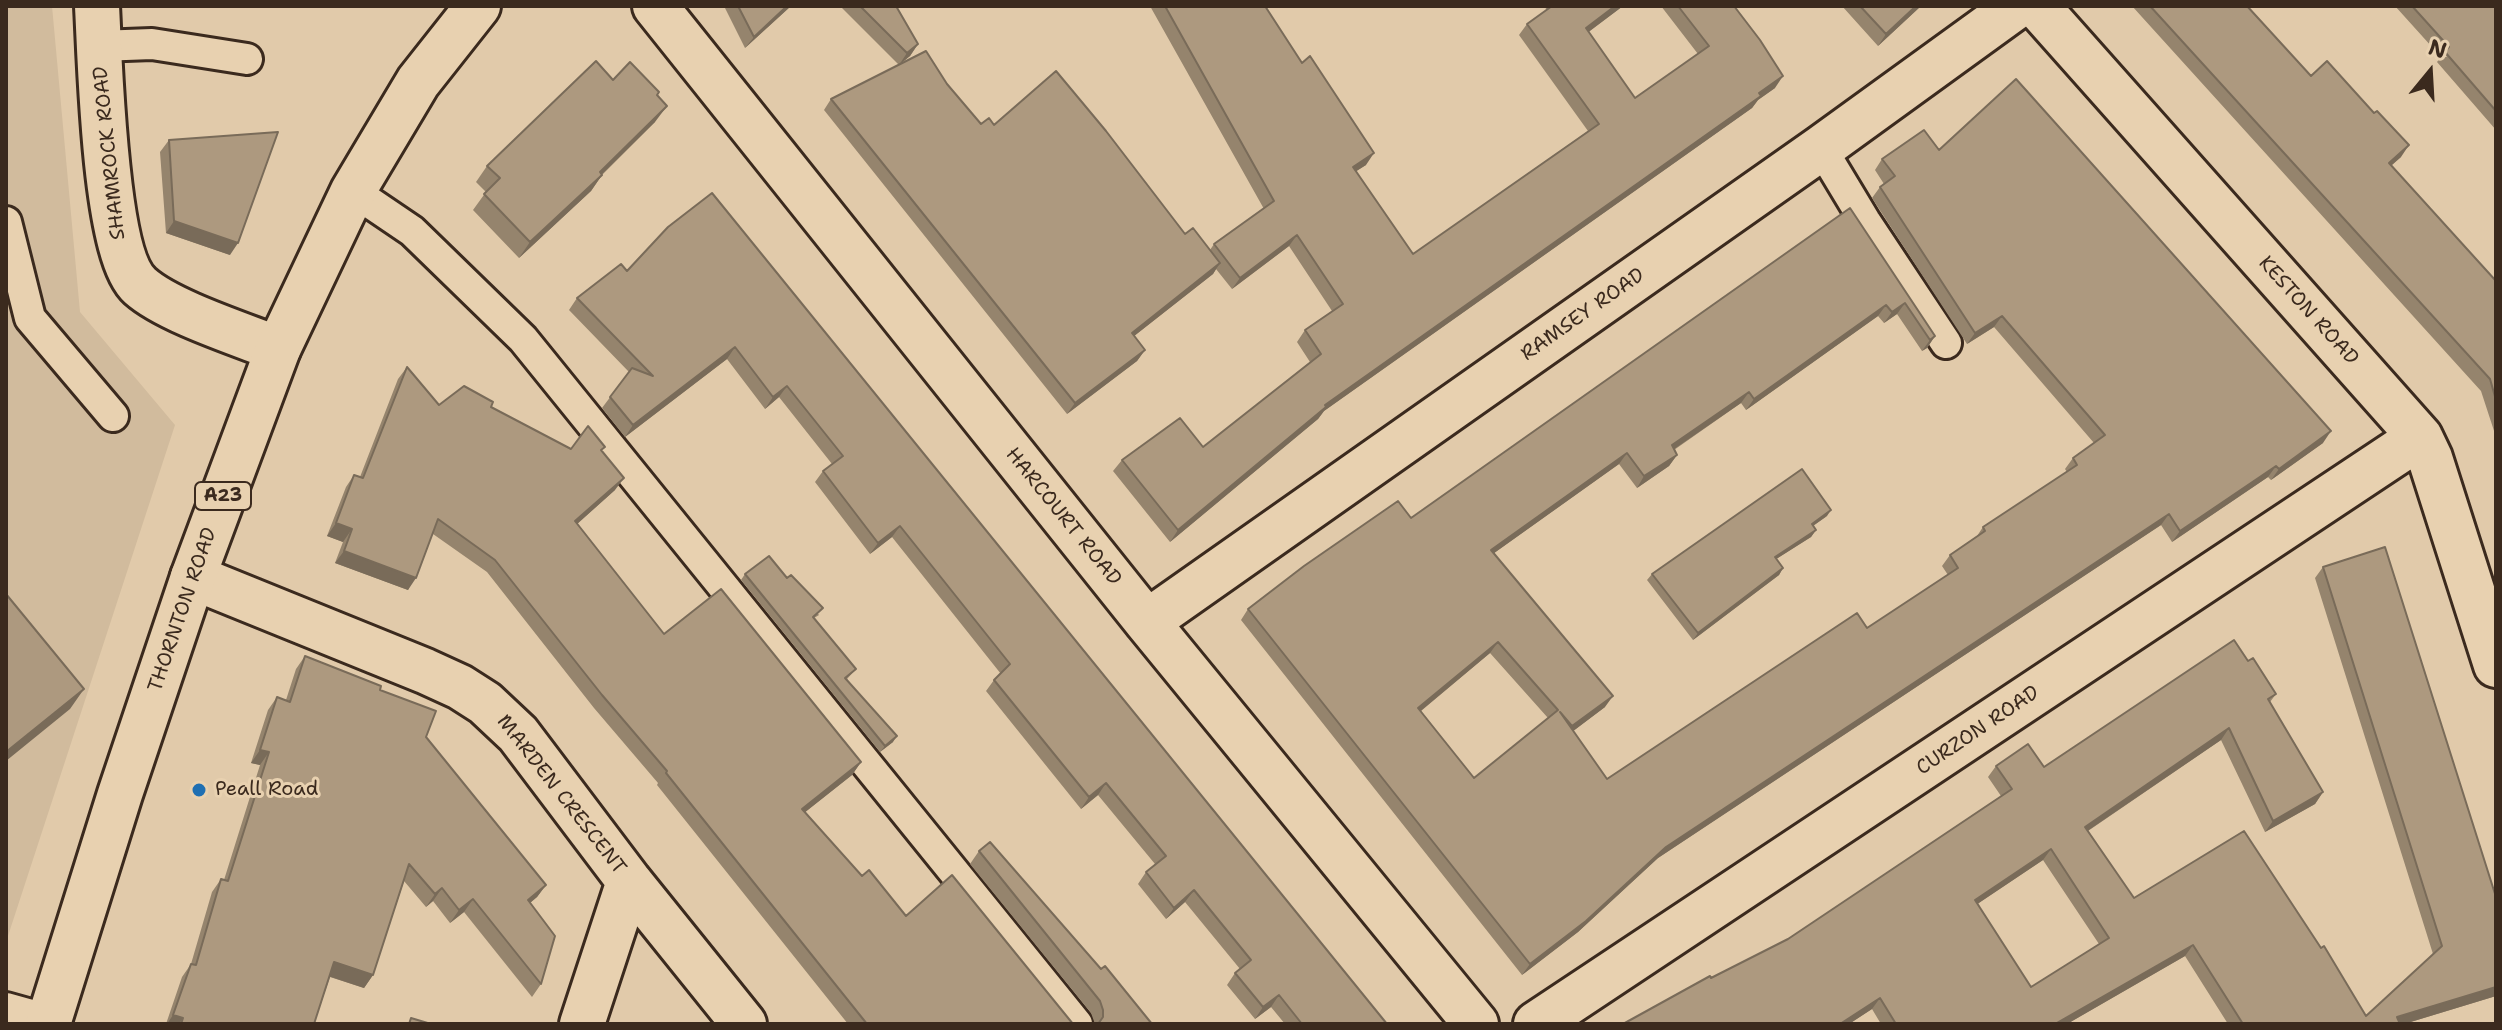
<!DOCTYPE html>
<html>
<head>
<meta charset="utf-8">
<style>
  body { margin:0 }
  #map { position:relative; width:2502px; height:1030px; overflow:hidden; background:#e1caaa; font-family:"Shantell Sans",sans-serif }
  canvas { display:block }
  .frame { position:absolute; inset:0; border:8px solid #3b2a1e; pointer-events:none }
  .north { position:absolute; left:2390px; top:32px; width:80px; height:80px; -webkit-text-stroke:6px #e8d1b0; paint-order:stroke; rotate:18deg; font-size:22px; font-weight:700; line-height:32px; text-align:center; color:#3b2a1e }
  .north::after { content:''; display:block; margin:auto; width:28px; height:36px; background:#3b2a1e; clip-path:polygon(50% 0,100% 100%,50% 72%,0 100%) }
</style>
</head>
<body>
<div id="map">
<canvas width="2502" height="1030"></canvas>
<div class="frame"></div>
<div class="north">N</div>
</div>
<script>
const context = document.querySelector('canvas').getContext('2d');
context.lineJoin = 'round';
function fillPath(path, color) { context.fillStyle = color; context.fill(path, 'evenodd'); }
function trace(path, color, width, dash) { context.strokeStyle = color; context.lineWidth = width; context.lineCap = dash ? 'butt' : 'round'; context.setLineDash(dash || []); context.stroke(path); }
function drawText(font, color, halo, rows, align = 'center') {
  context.font = font + ' "Shantell Sans",sans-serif'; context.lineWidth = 6; context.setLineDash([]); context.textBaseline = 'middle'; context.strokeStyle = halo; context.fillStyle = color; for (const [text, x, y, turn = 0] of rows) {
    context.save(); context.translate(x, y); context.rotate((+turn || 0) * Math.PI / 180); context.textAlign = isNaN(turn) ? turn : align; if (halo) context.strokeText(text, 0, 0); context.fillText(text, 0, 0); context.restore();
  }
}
fillPath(new Path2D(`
  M 6,6 L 52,6 L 80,312 L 175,425 L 6,942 Z`), '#d1bb9d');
const service = new Path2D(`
  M 99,46 L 152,44 L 247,59
  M 1821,148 L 1865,221 L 1946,343
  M 353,191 L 412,231 L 523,339 L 1077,1024
  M 6,222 L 30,318 L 113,416
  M 6,1008 L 49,1020`);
const minor = new Path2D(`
  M 97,6 C 100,60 104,254 140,286 C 168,311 240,334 278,349
  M 655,6 L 1147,622 L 1476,1024
  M 2037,6 L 2420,437 L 2430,458 L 2496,665
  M 193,577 L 425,671 L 460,687 L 485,703 L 518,734 L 629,881 L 744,1024
  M 1147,622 L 1821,148 L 2017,6
  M 582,1024 L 629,881
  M 1536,1024 L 2420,437`);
const trunk = new Path2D(`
  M 48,1024 L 120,794 L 193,577 L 278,349 L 353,191 L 418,82 L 478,6`);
trace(service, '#3b2a1e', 36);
trace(minor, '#3b2a1e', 50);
trace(trunk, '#3b2a1e', 50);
trace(service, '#e8d1b0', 30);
trace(minor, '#e8d1b0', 44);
trace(trunk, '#e8d1b0', 44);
fillPath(new Path2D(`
  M 724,6 L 791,6 L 745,48 Z
  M 840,6 L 896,6 L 918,44 L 910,56 L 899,65 Z
  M 1150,6 L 1265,6 L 1366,165 L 1356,171 L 1413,254 L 1588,131 L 1519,35 L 1527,24 L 1547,10 L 1544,6 L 1623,6 L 1588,32 L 1635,98 L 1698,54 L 1661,6 L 1734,6 L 1775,88 L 1758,100 L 1752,108 L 1324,411 L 1318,419 L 1170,542 L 1113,471 L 1122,460 L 1203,447 L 1310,362 L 1297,342 L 1305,330 L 1332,311 L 1289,246 L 1232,289 L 1216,269 L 1213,274 L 1134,336 L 1145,350 L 1137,361 L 1067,414 L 824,110 L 831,99 L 947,84 L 981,124 L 994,125 L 1185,234 L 1210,250 L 1214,244 L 1264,209 Z
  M 1842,6 L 1921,6 L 1878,46 Z
  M 2132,6 L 2247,6 L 2311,76 L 2401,157 L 2391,166 L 2496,281 L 2496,437 L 2481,391 Z
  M 2395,6 L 2496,6 L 2496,130 L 2437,62 L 2441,57 Z
  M 613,80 L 657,95 L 655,122 L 602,175 L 591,191 L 519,258 L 473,210 L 486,192 L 476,182 L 487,166 Z
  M 169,140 L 230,255 L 166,233 L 160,152 Z
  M 1939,150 L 2323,443 L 2271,480 L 2268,477 L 2172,542 L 2161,525 L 1658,858 L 1578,932 L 1522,975 L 1241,620 L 1248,609 L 1411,518 L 1850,208 L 1935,336 L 1927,348 L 1922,351 L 1897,314 L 1884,323 L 1878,316 L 1746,410 L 1741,403 L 1674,450 L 1677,455 L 1669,466 L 1637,488 L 1619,464 L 1494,553 L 1605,707 L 1573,731 L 1607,779 L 1867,628 L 1948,575 L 1942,566 L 1950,555 L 1977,536 L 1983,527 L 2067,472 L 2065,469 L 2073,458 L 2094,443 L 1994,327 L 1967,344 L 1872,198 L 1880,187 L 1884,184 L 1875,170 L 1882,159 ZM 1490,653 L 1548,718 L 1474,778 L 1421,711 Z
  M 668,227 L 1387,1024 L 1285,1024 L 1271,1007 L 1255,1019 L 1227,985 L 1235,973 L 1240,969 L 1185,902 L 1166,919 L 1138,884 L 1146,872 L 1155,864 L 1098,795 L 1081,809 L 986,691 L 994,680 L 1001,674 L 892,537 L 870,554 L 815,482 L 823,471 L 832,464 L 779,397 L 765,409 L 727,359 L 625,437 L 602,408 L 629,372 L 569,310 L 577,298 L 627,271 Z
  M 407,367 L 439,405 L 491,407 L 571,449 L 602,451 L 615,490 L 577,524 L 664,634 L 861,762 L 852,775 L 805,812 L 862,876 L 906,916 L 1073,1024 L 848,1024 L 657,785 L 658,783 L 594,708 L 487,572 L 433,534 L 408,590 L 335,563 L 343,542 L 327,536 L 346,487 L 354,475 L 360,477 L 398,379 Z
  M 1827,516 L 1813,526 L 1816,530 L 1811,537 L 1776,559 L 1783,568 L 1779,575 L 1693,640 L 1647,580 L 1652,574 Z
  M 2323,567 L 2496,897 L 2496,996 L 2404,1024 L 2228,1024 L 2185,956 L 2067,1024 L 1881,1024 L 1872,1009 L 1849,1024 L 1623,1024 L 1788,939 L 2001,796 L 1988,777 L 1996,766 L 2044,767 L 2248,661 L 2276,694 L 2270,702 L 2323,792 L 2315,804 L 2265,832 L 2221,740 L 2088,831 L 2134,898 L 2366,1016 L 2433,954 L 2315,578 ZM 2043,860 L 2099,944 L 2031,987 L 1977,904 Z
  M 745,574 L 787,578 L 819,615 L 814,618 L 856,669 L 847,679 L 893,742 L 880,752 L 741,580 Z
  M 305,656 L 380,690 L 426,737 L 546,885 L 537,897 L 530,903 L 541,984 L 532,997 L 464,912 L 450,923 L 433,901 L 426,907 L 404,881 L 373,975 L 364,988 L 330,977 L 314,1024 L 166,1024 L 182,977 L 191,964 L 212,892 L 221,879 L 224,880 L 260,765 L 251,763 L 268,710 L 277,697 L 286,700 L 296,669 Z
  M 979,851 L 1101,969 L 1152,1024 L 1095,1024 L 1091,1013 L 970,864 Z`), '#95846d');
fillPath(new Path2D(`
  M 787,6 L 791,6 L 745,48 L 754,37 Z
  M 1615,6 L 1623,6 L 1578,40 L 1586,28 Z
  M 1916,6 L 1921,6 L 1878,46 L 1886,34 Z
  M 918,44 L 910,56 L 899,65 L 907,53 Z
  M 1783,76 L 1775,88 L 1758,100 L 1752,108 L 1324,411 L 1318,419 L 1170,542 L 1178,530 L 1325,405 Z
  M 667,106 L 655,122 L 593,183 L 602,175 L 591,191 L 519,258 L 530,242 Z
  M 2409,145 L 2401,157 L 2380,175 L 2389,163 Z
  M 1374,153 L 1366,165 L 1344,179 L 1353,167 Z
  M 174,221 L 238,243 L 230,255 L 166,233 Z
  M 1297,235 L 1289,246 L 1232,289 L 1240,278 Z
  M 1220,263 L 1213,274 L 1124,344 L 1132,333 Z
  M 1905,303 L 1897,314 L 1884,323 L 1892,312 Z
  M 1886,305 L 1878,316 L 1746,410 L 1754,399 Z
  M 2002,316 L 1994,327 L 1967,344 L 1975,333 Z
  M 1935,336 L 1927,348 L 1922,351 L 1930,340 Z
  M 735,347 L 727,359 L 625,437 L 633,425 Z
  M 1145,350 L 1137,361 L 1067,414 L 1075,403 Z
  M 787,386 L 779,397 L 765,409 L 773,397 Z
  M 1749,392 L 1741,403 L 1664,456 L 1672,445 Z
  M 2331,431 L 2323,443 L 2271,480 L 2279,469 Z
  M 1627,453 L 1619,464 L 1483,561 L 1491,550 Z
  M 1677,455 L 1669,466 L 1637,488 L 1644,476 Z
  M 2276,466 L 2268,477 L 2172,542 L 2180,531 Z
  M 624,478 L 615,490 L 567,533 L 575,521 Z
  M 1831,510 L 1827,516 L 1807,530 L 1812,524 Z
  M 2169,514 L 2161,525 L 1658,858 L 1578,932 L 1522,975 L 1530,964 L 1666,847 Z
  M 336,523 L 352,529 L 343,542 L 327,536 Z
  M 900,526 L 892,537 L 870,554 L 878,543 Z
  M 1816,530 L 1811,537 L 1770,563 L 1775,557 Z
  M 344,551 L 416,578 L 408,590 L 335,563 Z
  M 1783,568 L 1779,575 L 1693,640 L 1698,633 Z
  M 1498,642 L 1490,653 L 1411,719 L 1418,708 Z
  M 84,689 L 70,709 L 6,761 L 6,752 Z
  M 1613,696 L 1605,707 L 1564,738 L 1572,726 Z
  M 2229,728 L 2221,740 L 2077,838 L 2085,827 Z
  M 897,736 L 893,742 L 880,752 L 885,746 Z
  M 260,750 L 269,752 L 260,765 L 251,763 Z
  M 861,762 L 852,775 L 794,821 L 802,809 Z
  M 1106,783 L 1098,795 L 1081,809 L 1089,797 Z
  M 2323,792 L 2315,804 L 2265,832 L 2273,821 Z
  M 2051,849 L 2043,860 L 1967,911 L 1975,900 Z
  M 546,885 L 537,897 L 519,912 L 528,900 Z
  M 442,888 L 433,901 L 426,907 L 435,894 Z
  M 1194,890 L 1185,902 L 1166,919 L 1174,908 Z
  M 473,899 L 464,912 L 450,923 L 459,910 Z
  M 2193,945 L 2185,956 L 2067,1024 L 2055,1024 Z
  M 334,962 L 373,975 L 364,988 L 325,975 Z
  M 2496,987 L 2496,996 L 2404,1024 L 2392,1024 L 2397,1017 Z
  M 1279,995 L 1271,1007 L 1255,1019 L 1263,1007 Z
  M 1880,998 L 1872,1009 L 1849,1024 L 1840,1024 Z
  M 173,1015 L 183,1018 L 179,1024 L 167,1024 Z`), '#796b59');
const building = new Path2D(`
  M 738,6 L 787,6 L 754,37 Z
  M 860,6 L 896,6 L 918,44 L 907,53 Z
  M 1165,6 L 1265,6 L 1302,63 L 1310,56 L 1374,153 L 1353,167 L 1413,254 L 1599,124 L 1527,24 L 1552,6 L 1615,6 L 1586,28 L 1635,98 L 1709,46 L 1678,6 L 1734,6 L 1760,40 L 1783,76 L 1759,93 L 1761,96 L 1325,405 L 1326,407 L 1178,530 L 1122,460 L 1180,418 L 1203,447 L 1321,354 L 1305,330 L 1343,304 L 1297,235 L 1240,278 L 1214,244 L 1274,201 Z
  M 1860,6 L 1916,6 L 1886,34 Z
  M 2150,6 L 2247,6 L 2311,76 L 2327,61 L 2374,113 L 2377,111 L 2409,145 L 2389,163 L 2496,281 L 2496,400 L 2490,379 Z
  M 2412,6 L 2496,6 L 2496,111 L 2445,52 L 2449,47 Z
  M 926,51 L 947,84 L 981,124 L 989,118 L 994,125 L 1056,71 L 1106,131 L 1185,234 L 1193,228 L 1220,263 L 1132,333 L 1145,350 L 1075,403 L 831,99 Z
  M 596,61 L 613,80 L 630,62 L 659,92 L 657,95 L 667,106 L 600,172 L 602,175 L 530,242 L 484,194 L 500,178 L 487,166 Z
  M 2016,79 L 2331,431 L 2279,469 L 2276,466 L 2180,531 L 2169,514 L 1666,847 L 1586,921 L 1530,964 L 1248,609 L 1304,566 L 1398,501 L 1411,518 L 1850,208 L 1935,336 L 1930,340 L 1905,303 L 1892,312 L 1886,305 L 1754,399 L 1749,392 L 1672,445 L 1677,455 L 1644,476 L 1627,453 L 1491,550 L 1613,696 L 1572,726 L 1560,712 L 1607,779 L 1857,613 L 1867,628 L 1958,568 L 1950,555 L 1985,531 L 1983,527 L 2077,465 L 2073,458 L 2105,435 L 2002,316 L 1975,333 L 1880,187 L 1895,176 L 1882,159 L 1924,130 L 1939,150 ZM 1498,642 L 1558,710 L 1474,778 L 1418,708 Z
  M 278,132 L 238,243 L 174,221 L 169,140 Z
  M 712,193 L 1387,1024 L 1302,1024 L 1279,995 L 1263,1007 L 1235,973 L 1251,960 L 1194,890 L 1174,908 L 1146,872 L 1166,856 L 1106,783 L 1089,797 L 994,680 L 1010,664 L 900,526 L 878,543 L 823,471 L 843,456 L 787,386 L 773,397 L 735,347 L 633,425 L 610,397 L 632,368 L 653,376 L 577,298 L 621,264 L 627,271 L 668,227 Z
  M 407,367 L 439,405 L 464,386 L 493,402 L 491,407 L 571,449 L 588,426 L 605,447 L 601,450 L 624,478 L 575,521 L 664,634 L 721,589 L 861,762 L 802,809 L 862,876 L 869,870 L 906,916 L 952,875 L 1073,1024 L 867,1024 L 666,773 L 667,771 L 602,695 L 495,560 L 438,519 L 416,578 L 344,551 L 352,529 L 336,523 L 354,475 L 363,478 Z
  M 1802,469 L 1831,510 L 1812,524 L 1816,530 L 1775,557 L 1783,568 L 1698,633 L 1652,574 Z
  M 2385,547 L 2496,897 L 2496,987 L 2397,1017 L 2400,1024 L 2243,1024 L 2193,945 L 2055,1024 L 1896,1024 L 1880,998 L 1840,1024 L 1623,1024 L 1710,976 L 1711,978 L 1788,939 L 2012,789 L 1996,766 L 2028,744 L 2044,767 L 2234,640 L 2248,661 L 2253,658 L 2276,694 L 2268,699 L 2323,792 L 2273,821 L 2229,728 L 2085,827 L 2134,898 L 2244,831 L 2321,948 L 2324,946 L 2366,1016 L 2442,946 L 2323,567 ZM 2051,849 L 2109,938 L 2031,987 L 1975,900 Z
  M 769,556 L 787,578 L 791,575 L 823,608 L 813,617 L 856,669 L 845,678 L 897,736 L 885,746 L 745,574 Z
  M 6,594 L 84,689 L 6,752 Z
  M 305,656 L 381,686 L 380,690 L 436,711 L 426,737 L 546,885 L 528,900 L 555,936 L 541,984 L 473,899 L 459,910 L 442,888 L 435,894 L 409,864 L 373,975 L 334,962 L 314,1024 L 181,1024 L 183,1018 L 173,1015 L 191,964 L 196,965 L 221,879 L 228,881 L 269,752 L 260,750 L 277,697 L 290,702 Z
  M 990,842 L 1101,969 L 1105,966 L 1152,1024 L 1098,1024 L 1103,1017 L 1103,1010 L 1100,1001 L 979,851 Z
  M 411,1018 L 431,1024 L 409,1024 Z`);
fillPath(building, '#ad997f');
trace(building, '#796b59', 2);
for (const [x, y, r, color] of [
  [199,790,8,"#1f6fb2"]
]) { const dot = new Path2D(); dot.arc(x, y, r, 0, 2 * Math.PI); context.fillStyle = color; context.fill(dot); trace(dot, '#e8d1b0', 3); }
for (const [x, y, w] of [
  [223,496,56]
]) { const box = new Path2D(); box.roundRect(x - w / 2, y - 14, w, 28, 6); context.fillStyle = '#e8d1b0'; context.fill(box); trace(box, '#3b2a1e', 2); }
drawText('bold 18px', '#3b2a1e', null, [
  ["A23",223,496]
]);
drawText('20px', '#3b2a1e', '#e8d1b0', [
  ["SHAMROCK ROAD",110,153,-96],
  ["KESTON ROAD",2308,311,48],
  ["RAMSEY ROAD",1583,315,-35],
  ["HARCOURT ROAD",1063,517,51],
  ["THORNTON ROAD",183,610,-71],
  ["CURZON ROAD",1978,731,-34],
  ["MARDEN CRESCENT",561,795,52]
]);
drawText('20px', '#3b2a1e', '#e8d1b0', [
  ["Peall Road",215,790]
], 'left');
</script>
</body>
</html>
